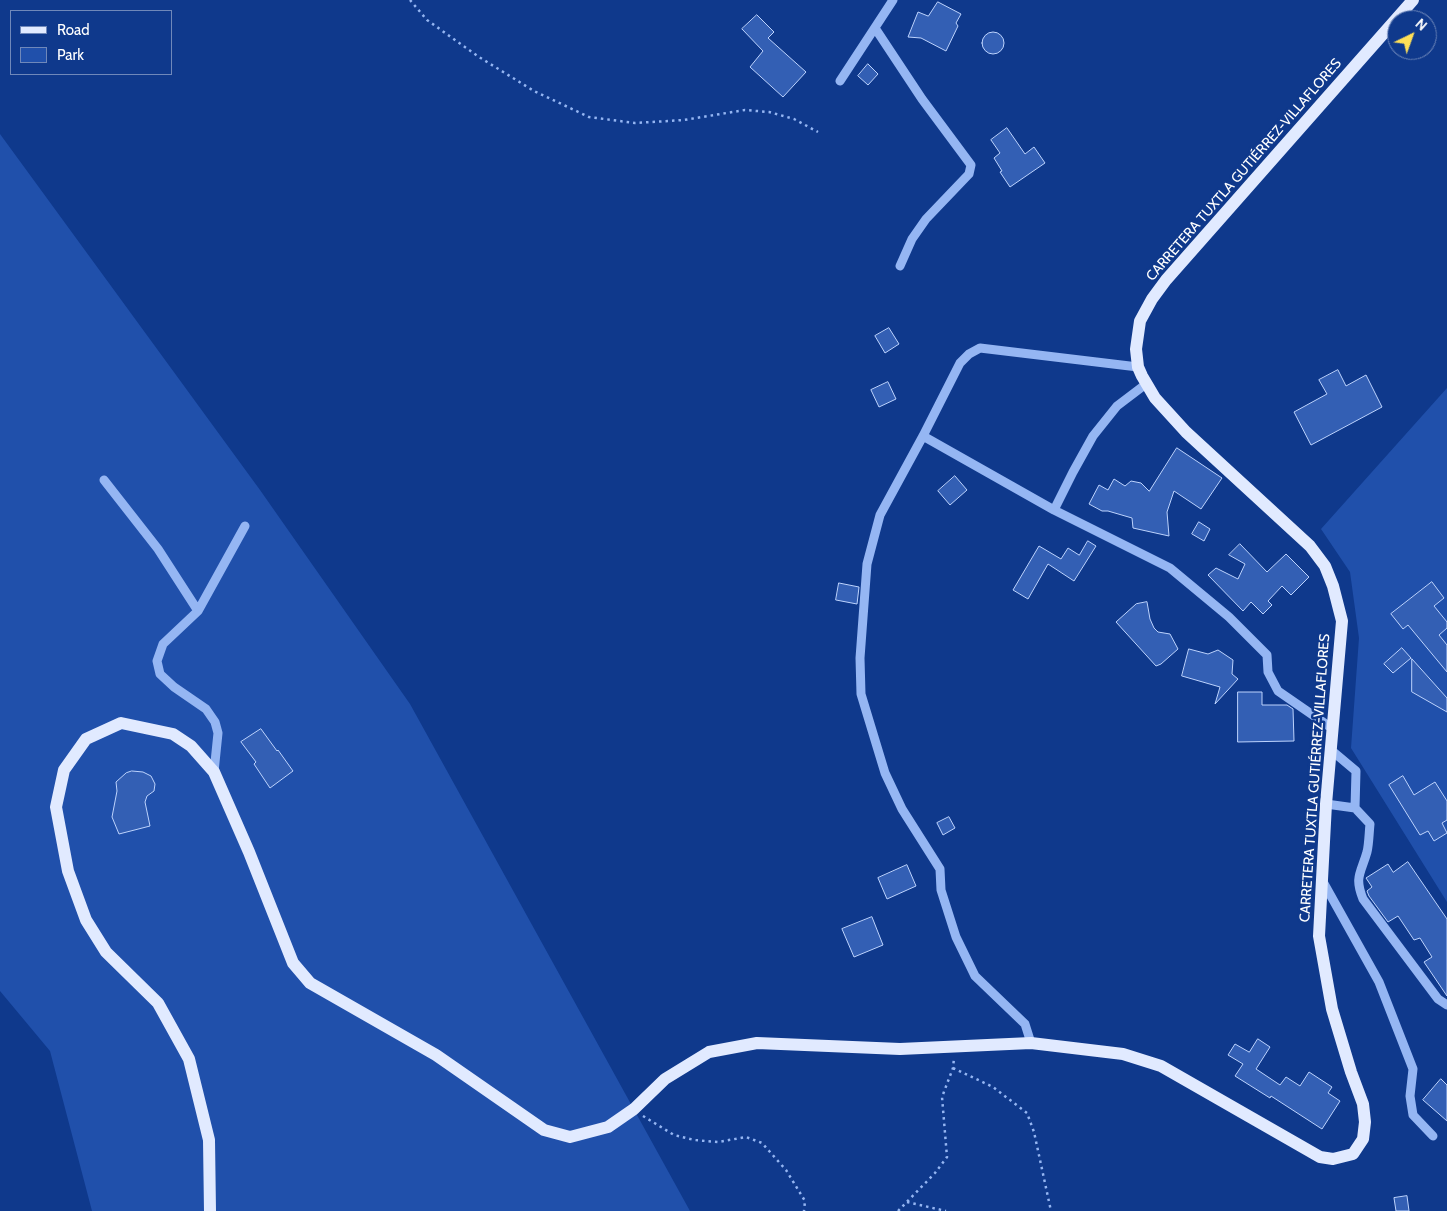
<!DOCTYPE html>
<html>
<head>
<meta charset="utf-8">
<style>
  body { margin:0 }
  #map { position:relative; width:1447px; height:1211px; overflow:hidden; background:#0f398c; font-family:Cabin,sans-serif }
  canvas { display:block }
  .legend { position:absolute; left:10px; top:10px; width:162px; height:65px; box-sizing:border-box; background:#0f398c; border:1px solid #6f88ba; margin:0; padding:6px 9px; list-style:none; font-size:15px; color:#fff }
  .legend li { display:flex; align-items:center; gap:10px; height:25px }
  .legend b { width:25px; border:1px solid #6f88ba }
  .north { position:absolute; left:1387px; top:10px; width:50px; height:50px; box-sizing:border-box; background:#0f398c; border:1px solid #6f88ba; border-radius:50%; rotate:42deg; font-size:14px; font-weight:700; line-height:20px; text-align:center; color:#fff }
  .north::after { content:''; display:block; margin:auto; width:18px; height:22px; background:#ffe057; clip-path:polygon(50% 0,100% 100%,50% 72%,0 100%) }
</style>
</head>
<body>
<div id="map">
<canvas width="1447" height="1211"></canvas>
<ul class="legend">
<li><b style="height:6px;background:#e1eaff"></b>Road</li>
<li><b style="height:14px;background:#2050ab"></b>Park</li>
</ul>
<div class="north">N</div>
</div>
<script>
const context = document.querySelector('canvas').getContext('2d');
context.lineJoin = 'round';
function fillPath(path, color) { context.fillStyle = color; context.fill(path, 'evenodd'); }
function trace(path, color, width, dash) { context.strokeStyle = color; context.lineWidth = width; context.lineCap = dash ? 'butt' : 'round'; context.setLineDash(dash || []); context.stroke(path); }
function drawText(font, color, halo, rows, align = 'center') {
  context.font = font + ' Cabin,sans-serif'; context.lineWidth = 5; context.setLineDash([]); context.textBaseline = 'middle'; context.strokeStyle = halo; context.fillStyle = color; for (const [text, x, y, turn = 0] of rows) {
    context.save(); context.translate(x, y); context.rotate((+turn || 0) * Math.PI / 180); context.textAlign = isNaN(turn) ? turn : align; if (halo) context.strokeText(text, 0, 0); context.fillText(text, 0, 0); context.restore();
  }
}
fillPath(new Path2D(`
  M 0,134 L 260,490 L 410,704 L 690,1211 L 92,1211 L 50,1051 L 0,991 Z
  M 1447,388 L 1447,902 L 1351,748 L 1359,638 L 1350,572 L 1321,529 Z`), '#2050ab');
const building = new Path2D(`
  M 938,2 L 961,14 L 956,23 L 958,26 L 946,51 L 921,38 L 908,37 L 918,12 L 928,16 Z
  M 757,15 L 774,32 L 768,38 L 806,72 L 783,97 L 750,67 L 763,51 L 742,29 Z
  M982 43a11 11 0 1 1 22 0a11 11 0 1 1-22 0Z
  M 868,64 L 878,74 L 868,85 L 858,76 Z
  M 1007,128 L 1025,154 L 1034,147 L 1045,163 L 1010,187 L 1000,172 L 1002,171 L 994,158 L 1000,153 L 991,140 Z
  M 889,328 L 899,344 L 885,353 L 875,336 Z
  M 1338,370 L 1346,386 L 1366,375 L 1382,407 L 1311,445 L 1294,412 L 1327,394 L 1319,380 Z
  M 888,382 L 896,399 L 879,407 L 871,390 Z
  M 1177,448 L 1222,478 L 1201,509 L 1174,491 L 1167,512 L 1169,536 L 1133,528 L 1132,518 L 1108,511 L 1102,511 L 1089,504 L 1099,485 L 1108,490 L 1114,479 L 1125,486 L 1131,481 L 1141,483 L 1149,491 Z
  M 955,476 L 967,490 L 950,505 L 938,491 Z
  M 1199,522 L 1210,529 L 1204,541 L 1192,534 Z
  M 1088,541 L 1096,546 L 1074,581 L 1048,564 L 1028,599 L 1013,590 L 1039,546 L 1061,559 L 1068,548 L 1079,555 Z
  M 1240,544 L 1267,572 L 1286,554 L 1309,577 L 1291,595 L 1282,586 L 1268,601 L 1272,605 L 1263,614 L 1251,602 L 1243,611 L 1208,575 L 1216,568 L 1238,579 L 1245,564 L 1229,555 Z
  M 1432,582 L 1444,598 L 1434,606 L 1447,622 L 1447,628 L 1439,635 L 1447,645 L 1447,672 L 1408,625 L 1403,629 L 1391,614 Z
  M 839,583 L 859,587 L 857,604 L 836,600 Z
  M 1147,602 L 1150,619 L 1154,628 L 1158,632 L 1170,634 L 1178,649 L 1161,664 L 1156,666 L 1116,622 L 1136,604 Z
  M 1402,648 L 1411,658 L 1393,673 L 1384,664 Z
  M 1189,649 L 1208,654 L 1218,650 L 1233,660 L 1232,674 L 1238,679 L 1215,704 L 1220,687 L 1182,676 Z
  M 1412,659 L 1447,698 L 1447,712 L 1412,692 Z
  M 1238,692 L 1262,692 L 1262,705 L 1287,705 L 1293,709 L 1294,741 L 1238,742 Z
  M 261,729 L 277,751 L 278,750 L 293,771 L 270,788 L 254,764 L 256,762 L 241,742 Z
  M 132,771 L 143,772 L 151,776 L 155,784 L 154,791 L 147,796 L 145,802 L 150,826 L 119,834 L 112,817 L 117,791 L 116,782 L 126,773 Z
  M 1403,776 L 1414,795 L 1435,782 L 1447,801 L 1447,820 L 1442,823 L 1447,833 L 1434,841 L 1428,831 L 1420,835 L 1389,785 Z
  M 949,817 L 955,828 L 943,835 L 937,823 Z
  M 1408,862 L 1447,919 L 1447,996 L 1424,962 L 1432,957 L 1420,938 L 1414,940 L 1398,916 L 1388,922 L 1369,896 L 1367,891 L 1372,887 L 1366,878 L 1388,864 L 1393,872 Z
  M 907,865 L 916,886 L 887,899 L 878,878 Z
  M 872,917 L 883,945 L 854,957 L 842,929 Z
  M 1258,1039 L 1270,1047 L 1256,1069 L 1280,1085 L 1286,1077 L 1300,1086 L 1309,1072 L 1332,1087 L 1328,1093 L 1340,1101 L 1322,1129 L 1271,1096 L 1270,1098 L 1235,1076 L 1243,1064 L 1228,1055 L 1235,1044 L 1249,1052 Z
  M 1441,1079 L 1447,1085 L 1447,1121 L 1423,1100 Z
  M 1407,1196 L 1409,1211 L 1396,1211 L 1394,1198 Z`);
fillPath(building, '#335fb4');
trace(building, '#bdd3fd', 1);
trace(new Path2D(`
  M 410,0 L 427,20 L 479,57 L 534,91 L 589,117 L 635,123 L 684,120 L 745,110 L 769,112 L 794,119 L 818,132
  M 953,1068 L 993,1087 L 1027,1113 L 1034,1132 L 1051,1211
  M 643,1116 L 674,1135 L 694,1140 L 718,1142 L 746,1137 L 762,1143 L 786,1170 L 805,1201 L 804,1211
  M 907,1202 L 946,1211
  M 898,1211 L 935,1173 L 947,1157 L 942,1097 L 953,1068 L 954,1058`), '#95b6f3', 2.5, [2.5, 4]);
trace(new Path2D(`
  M 875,28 L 922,99 L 971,165 L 969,174 L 926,219 L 912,239 L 900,266
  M 840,81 L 893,0
  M 923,436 L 1054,510 L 1170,568 L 1229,617 L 1267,655 L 1268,672 L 1278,691 L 1333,729
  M 104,480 L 158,549 L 198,611
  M 1054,510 L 1073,472 L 1093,436 L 1117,406 L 1146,384
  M 1331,750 L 1356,771 L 1355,808
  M 214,772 L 218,733 L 215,722 L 206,709 L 174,687 L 160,674 L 157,661 L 163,644 L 198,611 L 245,526
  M 1326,804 L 1355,808 L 1370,824 C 1369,833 1369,844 1367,852 C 1361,873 1354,877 1363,899 L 1438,999 L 1447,1005
  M 1322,880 L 1379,982 L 1413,1069 L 1410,1096 L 1413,1115 L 1433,1136
  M 1031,1043 L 1025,1024 L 975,976 L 956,937 L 941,890 L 940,869 L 902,809 L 885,773 L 861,694 L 860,658 L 867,564 L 880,515 L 923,436 L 960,363 L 969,354 L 980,348 L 1138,367`), '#95b6f3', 9);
trace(new Path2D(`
  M 210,1211 L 209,1140 L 189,1059 L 158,1003 L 106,952 L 86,920 L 68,871 L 56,807 L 64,770 L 86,739 L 121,723 L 173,734 L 191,746 L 214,772 L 249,852 L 293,963 L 310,983 L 436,1055 L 544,1130 L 570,1137 L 608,1127 L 634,1109 L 665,1079 L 709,1052 L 757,1043 L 900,1049 L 1031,1043 L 1123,1054 L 1161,1066 L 1320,1157 L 1333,1159 L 1353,1154 L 1363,1139 L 1365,1122 L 1363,1104 L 1351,1072 L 1332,1009 L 1319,936 L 1326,804 L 1342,621 L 1333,586 L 1325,566 L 1310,546 L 1186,432 L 1155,398 L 1142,376 L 1138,367 L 1136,349 L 1140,321 L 1152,299 L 1166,280 L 1413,0`), '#e1eaff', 12);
drawText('14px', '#fff', '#0f398c', [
  ["CARRETERA TUXTLA GUTIÉRREZ-VILLAFLORES",1244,170,-49],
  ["CARRETERA TUXTLA GUTIÉRREZ-VILLAFLORES",1315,778,-86]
]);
</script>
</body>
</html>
